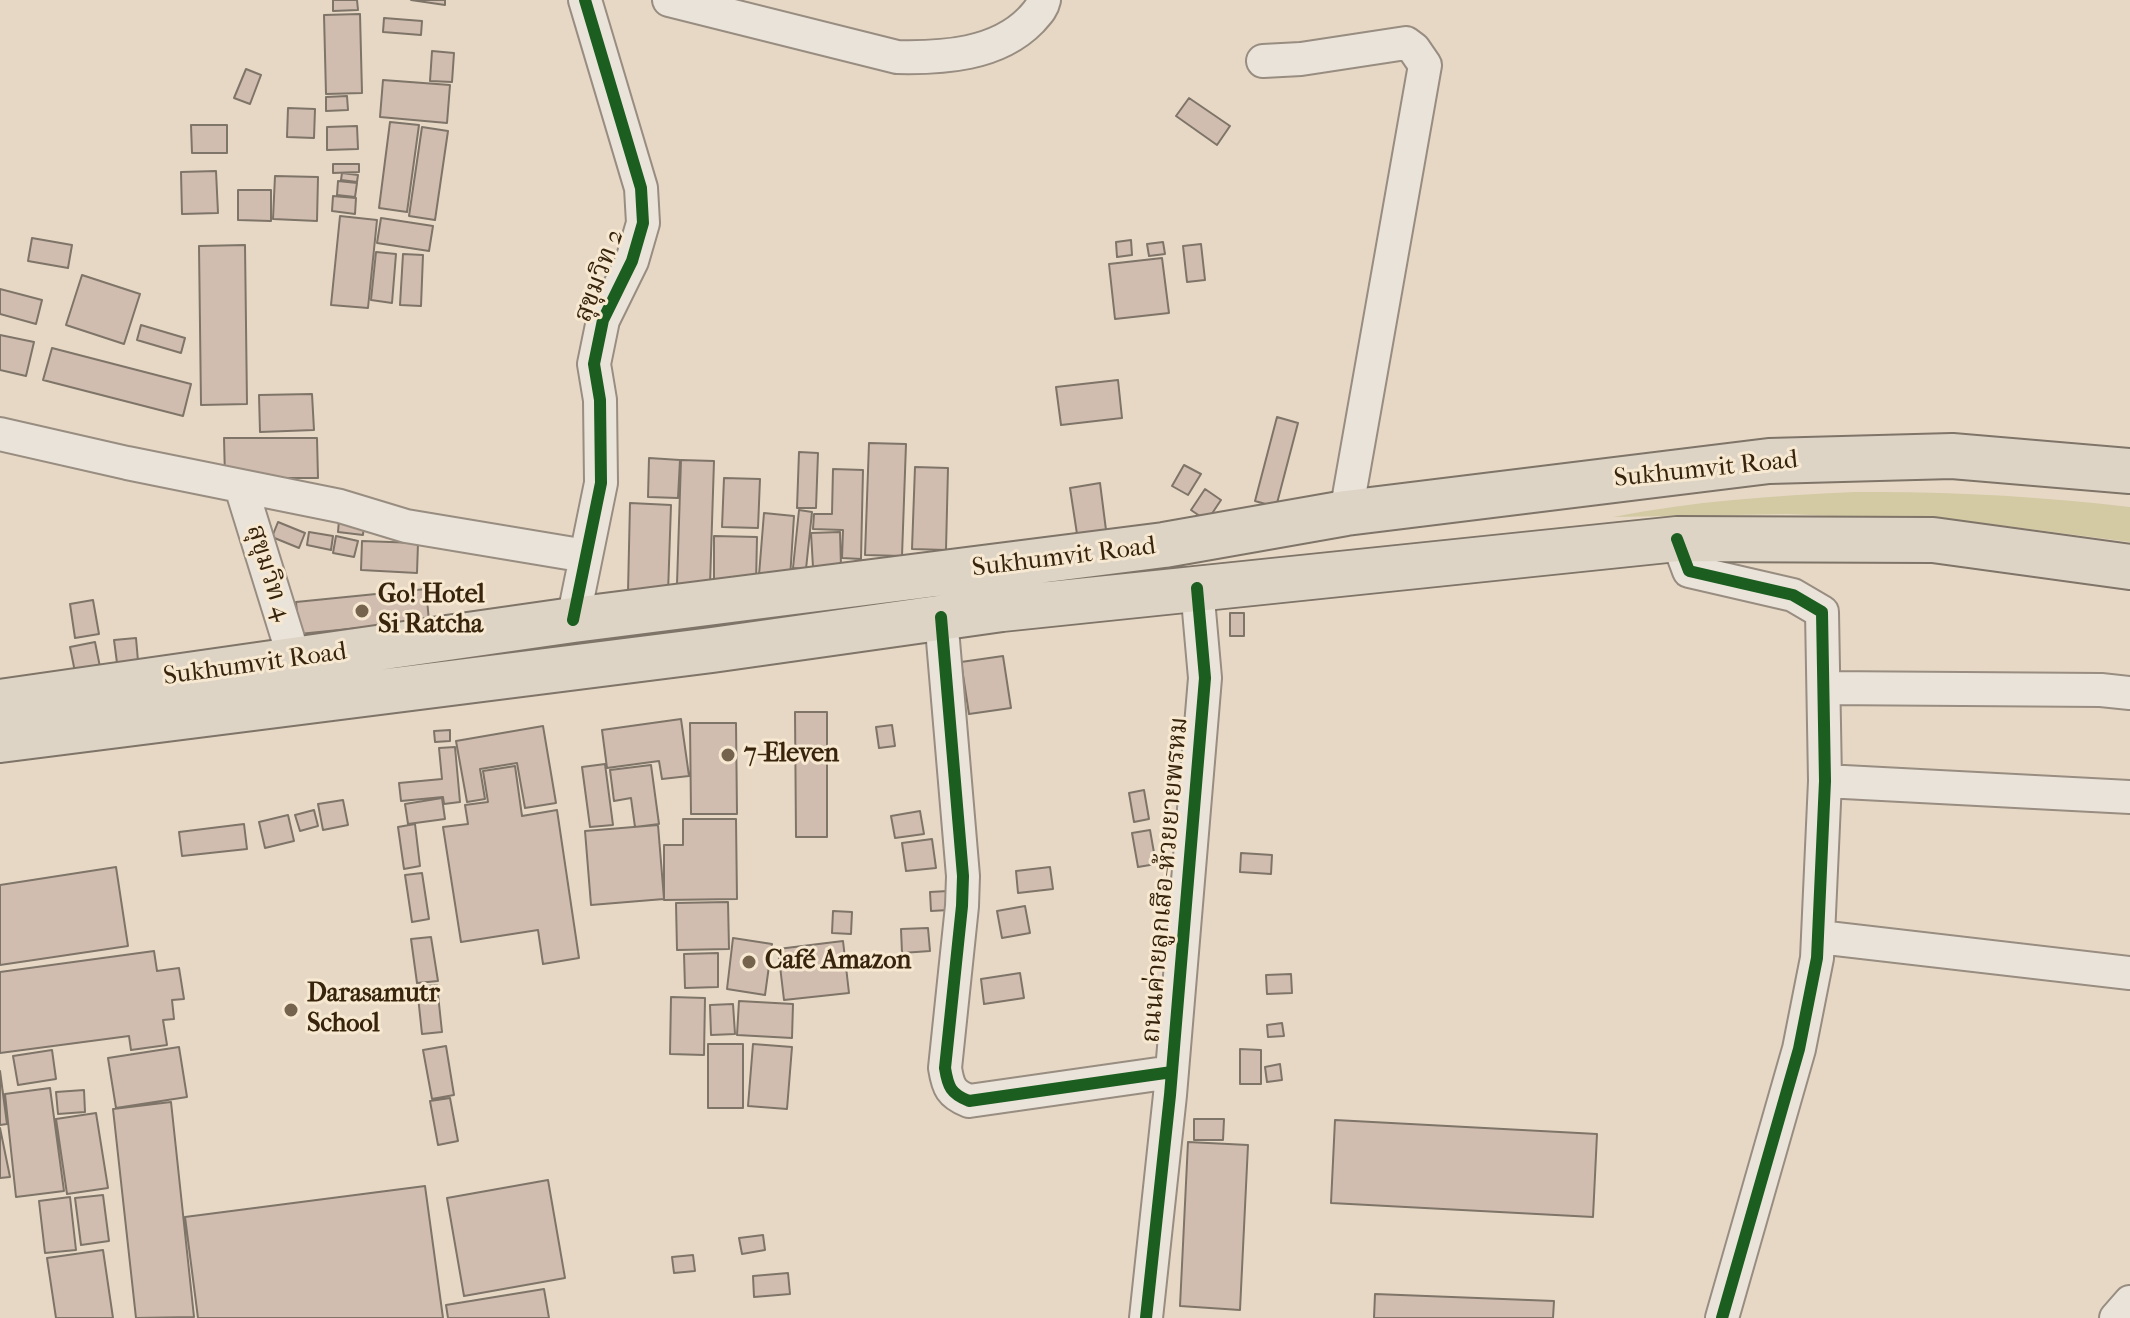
<!DOCTYPE html>
<html>
<head>
<meta charset="utf-8">
<style>
  body { margin:0 }
  canvas { display:block; background:#e6d8c5 }
</style>
</head>
<body>
<canvas width="2130" height="1318"></canvas>
<script>
const context = document.querySelector('canvas').getContext('2d');
context.lineJoin = 'round';
function fillPath(path, color) { context.fillStyle = color; context.fill(path, 'evenodd'); }
function trace(path, color, width, dash) { context.strokeStyle = color; context.lineWidth = width; context.lineCap = dash ? 'butt' : 'round'; context.setLineDash(dash || []); context.stroke(path); }
function drawText(font, color, halo, rows, align = 'center') {
  context.font = font + ' "IM FELL French Canon","Noto Serif Thai",serif'; context.lineWidth = 6; context.setLineDash([]); context.textBaseline = 'middle'; context.strokeStyle = halo; context.fillStyle = color; for (const [text, x, y, turn = 0] of rows) {
    context.save(); context.translate(x, y); context.rotate((+turn || 0) * Math.PI / 180); context.textAlign = isNaN(turn) ? turn : align; if (halo) context.strokeText(text, 0, 0); context.fillText(text, 0, 0); context.restore();
  }
}
fillPath(new Path2D(`
  M 1854,492 C 1947,491 2038,496 2130,507 L 2130,542 L 2006,526 L 1853,517 L 1788,514 L 1613,517 C 1693,501 1773,496 1854,492 Z`), '#d3caa4');
const building = new Path2D(`
  M 333,0 L 357,0 L 358,10 L 333,11 Z
  M 411,0 L 445,0 L 445,5 Z
  M 360,14 L 362,93 L 326,94 L 324,15 Z
  M 384,18 L 422,21 L 421,35 L 383,32 Z
  M 432,51 L 454,53 L 452,82 L 430,81 Z
  M 246,69 L 261,75 L 250,104 L 234,98 Z
  M 383,80 L 450,85 L 447,123 L 380,117 Z
  M 347,96 L 348,110 L 326,111 L 326,97 Z
  M 1189,98 L 1230,126 L 1217,145 L 1176,116 Z
  M 288,108 L 315,109 L 314,138 L 287,137 Z
  M 390,122 L 419,125 L 407,212 L 379,208 Z
  M 191,125 L 227,125 L 227,153 L 192,153 Z
  M 357,126 L 358,149 L 327,150 L 327,127 Z
  M 422,127 L 448,131 L 435,220 L 409,216 Z
  M 333,164 L 359,164 L 359,172 L 333,173 Z
  M 216,171 L 218,213 L 182,214 L 181,172 Z
  M 342,173 L 358,175 L 357,182 L 341,180 Z
  M 275,176 L 318,177 L 317,221 L 273,219 Z
  M 338,181 L 357,183 L 355,197 L 337,195 Z
  M 238,190 L 271,190 L 271,221 L 238,220 Z
  M 333,196 L 356,198 L 355,214 L 332,211 Z
  M 340,216 L 377,220 L 368,308 L 331,305 Z
  M 381,218 L 433,226 L 429,251 L 377,243 Z
  M 32,238 L 72,245 L 68,268 L 28,261 Z
  M 1131,240 L 1132,255 L 1117,257 L 1116,242 Z
  M 1163,242 L 1165,254 L 1149,256 L 1147,244 Z
  M 1201,244 L 1205,280 L 1187,282 L 1183,246 Z
  M 245,245 L 247,404 L 201,405 L 199,246 Z
  M 376,252 L 396,254 L 392,303 L 371,300 Z
  M 403,254 L 423,255 L 421,306 L 400,305 Z
  M 1162,258 L 1169,313 L 1115,319 L 1109,264 Z
  M 82,275 L 140,294 L 124,344 L 66,325 Z
  M 0,289 L 42,300 L 36,324 L 0,314 Z
  M 141,325 L 185,338 L 181,353 L 137,340 Z
  M 0,335 L 34,342 L 26,376 L 0,370 Z
  M 52,348 L 191,384 L 183,416 L 43,380 Z
  M 1118,380 L 1122,418 L 1061,425 L 1056,387 Z
  M 312,394 L 314,430 L 260,432 L 259,395 Z
  M 1277,417 L 1298,423 L 1276,507 L 1255,501 Z
  M 224,438 L 317,438 L 318,478 L 225,478 Z
  M 869,443 L 906,444 L 902,556 L 865,555 Z
  M 799,452 L 818,453 L 816,508 L 797,508 Z
  M 649,458 L 680,460 L 678,498 L 648,497 Z
  M 681,460 L 714,461 L 710,585 L 677,584 Z
  M 1184,465 L 1201,474 L 1188,495 L 1172,486 Z
  M 915,467 L 948,468 L 946,550 L 912,549 Z
  M 833,469 L 863,470 L 861,559 L 842,558 L 843,530 L 813,529 L 814,514 L 832,514 Z
  M 724,478 L 760,479 L 758,528 L 722,527 Z
  M 1100,483 L 1106,530 L 1077,534 L 1070,488 Z
  M 1205,489 L 1221,500 L 1207,521 L 1191,510 Z
  M 630,503 L 671,505 L 668,593 L 628,592 Z
  M 799,510 L 812,512 L 806,569 L 793,568 Z
  M 764,513 L 794,516 L 790,578 L 759,575 Z
  M 339,520 L 364,523 L 363,535 L 338,532 Z
  M 278,522 L 305,533 L 299,548 L 272,537 Z
  M 309,532 L 333,536 L 331,550 L 307,545 Z
  M 840,532 L 841,566 L 813,567 L 811,533 Z
  M 336,536 L 358,541 L 354,557 L 333,553 Z
  M 714,536 L 757,537 L 756,583 L 714,582 Z
  M 362,541 L 418,543 L 417,573 L 361,570 Z
  M 426,589 L 429,621 L 299,634 L 296,602 Z
  M 93,600 L 99,634 L 75,638 L 70,604 Z
  M 1230,613 L 1244,613 L 1244,636 L 1230,636 Z
  M 136,638 L 138,661 L 117,663 L 114,640 Z
  M 95,642 L 100,667 L 75,672 L 70,647 Z
  M 1003,656 L 1011,708 L 969,714 L 961,662 Z
  M 795,712 L 827,712 L 827,837 L 796,837 Z
  M 681,719 L 689,776 L 662,779 L 659,761 L 607,768 L 602,730 Z
  M 690,723 L 736,723 L 737,814 L 691,814 Z
  M 892,725 L 895,746 L 879,748 L 876,727 Z
  M 543,726 L 556,803 L 525,808 L 517,763 L 480,769 L 485,799 L 467,802 L 456,741 Z
  M 450,730 L 450,741 L 435,742 L 434,731 Z
  M 455,747 L 460,802 L 444,804 L 443,797 L 401,801 L 399,783 L 442,779 L 439,748 Z
  M 605,764 L 613,825 L 590,827 L 582,767 Z
  M 651,765 L 659,824 L 635,827 L 631,798 L 614,801 L 610,770 Z
  M 515,766 L 522,816 L 557,810 L 579,958 L 543,964 L 538,930 L 461,942 L 443,827 L 468,824 L 465,805 L 488,802 L 483,771 Z
  M 1144,790 L 1149,819 L 1134,822 L 1129,793 Z
  M 442,798 L 445,819 L 408,824 L 405,804 Z
  M 343,800 L 348,825 L 323,830 L 318,804 Z
  M 314,810 L 318,826 L 300,831 L 295,815 Z
  M 920,811 L 924,834 L 895,838 L 891,816 Z
  M 288,815 L 294,841 L 265,848 L 259,822 Z
  M 683,819 L 736,819 L 737,899 L 664,900 L 664,845 L 683,845 Z
  M 244,824 L 247,849 L 182,856 L 179,832 Z
  M 415,824 L 420,866 L 404,869 L 398,827 Z
  M 658,825 L 664,899 L 591,905 L 585,831 Z
  M 1150,830 L 1156,864 L 1138,867 L 1132,833 Z
  M 932,839 L 936,868 L 906,871 L 902,843 Z
  M 1241,853 L 1272,855 L 1271,874 L 1240,872 Z
  M 116,867 L 128,946 L 0,965 L 0,885 Z
  M 1050,867 L 1053,889 L 1018,893 L 1016,871 Z
  M 422,873 L 429,919 L 412,922 L 405,875 Z
  M 948,891 L 949,910 L 931,911 L 930,892 Z
  M 728,902 L 729,949 L 677,950 L 676,903 Z
  M 1025,906 L 1030,933 L 1002,938 L 997,911 Z
  M 833,911 L 852,912 L 851,934 L 832,933 Z
  M 928,928 L 930,951 L 902,953 L 901,929 Z
  M 431,937 L 438,981 L 417,983 L 411,939 Z
  M 733,938 L 772,944 L 765,995 L 727,989 Z
  M 843,941 L 849,993 L 784,1000 L 778,949 Z
  M 154,951 L 157,971 L 179,968 L 184,999 L 172,1000 L 174,1019 L 163,1020 L 167,1045 L 131,1050 L 129,1036 L 0,1053 L 0,972 Z
  M 718,953 L 718,987 L 685,988 L 684,954 Z
  M 1020,973 L 1024,998 L 984,1004 L 981,979 Z
  M 1291,974 L 1292,993 L 1267,994 L 1266,975 Z
  M 437,985 L 442,1032 L 422,1034 L 417,987 Z
  M 671,997 L 705,998 L 704,1055 L 670,1054 Z
  M 739,1001 L 793,1004 L 792,1038 L 737,1035 Z
  M 733,1004 L 735,1034 L 711,1035 L 710,1005 Z
  M 1282,1023 L 1284,1036 L 1268,1037 L 1267,1025 Z
  M 708,1044 L 743,1044 L 743,1108 L 708,1108 Z
  M 753,1044 L 792,1047 L 787,1109 L 748,1106 Z
  M 446,1046 L 454,1095 L 432,1099 L 423,1050 Z
  M 179,1047 L 187,1097 L 116,1108 L 108,1058 Z
  M 1240,1049 L 1261,1050 L 1261,1084 L 1240,1084 Z
  M 52,1050 L 56,1079 L 18,1085 L 13,1056 Z
  M 1280,1064 L 1282,1080 L 1267,1082 L 1265,1067 Z
  M 0,1071 L 7,1124 L 0,1125 Z
  M 50,1088 L 64,1191 L 16,1197 L 5,1094 Z
  M 84,1090 L 85,1112 L 58,1114 L 56,1092 Z
  M 450,1098 L 458,1141 L 438,1145 L 430,1101 Z
  M 171,1102 L 194,1317 L 136,1318 L 113,1109 Z
  M 96,1113 L 108,1188 L 67,1194 L 56,1119 Z
  M 1194,1119 L 1224,1119 L 1223,1140 L 1194,1140 Z
  M 1335,1120 L 1597,1134 L 1593,1217 L 1331,1203 Z
  M 0,1128 L 10,1177 L 0,1178 Z
  M 1188,1142 L 1248,1145 L 1240,1310 L 1180,1306 Z
  M 548,1180 L 565,1278 L 464,1296 L 447,1198 Z
  M 425,1186 L 443,1318 L 198,1318 L 185,1217 Z
  M 103,1195 L 109,1241 L 81,1245 L 75,1198 Z
  M 70,1197 L 76,1250 L 45,1253 L 39,1201 Z
  M 763,1235 L 765,1250 L 742,1254 L 739,1238 Z
  M 103,1250 L 113,1318 L 56,1318 L 47,1258 Z
  M 693,1255 L 695,1271 L 674,1273 L 672,1257 Z
  M 788,1273 L 790,1294 L 754,1297 L 753,1276 Z
  M 544,1289 L 549,1318 L 448,1318 L 446,1305 Z
  M 1375,1294 L 1554,1301 L 1553,1318 L 1374,1318 Z`);
fillPath(building, '#d0bdb0');
trace(building, '#7f7468', 2);
const minor = new Path2D(`
  M 669,0 L 897,57 C 943,58 997,55 1031,20 C 1037,13 1042,9 1044,0
  M 1263,61 L 1301,59 L 1406,43 L 1414,49 L 1425,65 L 1346,513
  M 0,434 L 127,463 L 340,506 L 406,526 L 586,556
  M 241,487 L 294,658
  M 1677,539 L 1689,571 L 1793,595 L 1822,612 L 1825,781 L 1817,958 L 1799,1049 L 1722,1318
  M 941,617 L 963,876 L 962,906 L 945,1068 C 948,1087 951,1094 969,1101 L 1172,1072
  M 573,620 L 601,483 L 600,400 L 594,364 L 603,320 L 632,261 L 643,223 L 641,188 L 585,0
  M 1825,688 L 2101,690 L 2130,693
  M 1825,781 L 2130,797
  M 1819,937 L 2130,973
  M 1146,1318 L 1170,1095 L 1205,678 L 1197,588
  M 2116,1318 L 2130,1302`);
const highway = new Path2D(`
  M 0,702 L 573,620 L 1164,545 L 1346,513 L 1769,461 L 1952,456 L 2130,471
  M 0,740 L 712,650 L 1002,609 L 1677,539 L 1933,540 L 2130,567`);
trace(minor, '#988d80', 36);
trace(highway, '#7f7468', 48);
trace(minor, '#eae3d9', 32);
trace(highway, '#ded4c5', 44);
trace(new Path2D(`
  M 1677,539 L 1689,571 L 1793,595 L 1822,612 L 1825,781 L 1817,958 L 1799,1049 L 1722,1318
  M 941,617 L 963,876 L 962,906 L 945,1068 C 948,1087 951,1094 969,1101 L 1172,1072
  M 573,620 L 601,483 L 600,400 L 594,364 L 603,320 L 632,261 L 643,223 L 641,188 L 585,0
  M 1146,1318 L 1170,1095 L 1205,678 L 1197,588`), '#1b5e20', 12);
for (const [x, y, r, color] of [
  [362,611,8,"#75634d"],
  [728,755,8,"#75634d"],
  [749,962,8,"#75634d"],
  [291,1010,8,"#75634d"]
]) { const dot = new Path2D(); dot.arc(x, y, r, 0, 2 * Math.PI); context.fillStyle = color; context.fill(dot); trace(dot, '#f7e8d1', 3); }
drawText('26px', '#38240d', '#f7e8d1', [
  ["สุขุมวิท 2",600,276,-69],
  ["Sukhumvit Road",1706,470,-6],
  ["Sukhumvit Road",1064,558,-7],
  ["สุขุมวิท 4",268,573,73],
  ["Sukhumvit Road",255,665,-8],
  ["ถนนค่ายลูกเสึอ-ห้วยยายพรหม",1166,880,-85]
]);
drawText('bold 26px', '#38240d', '#f7e8d1', [
  ["Go! Hotel",378,596],
  ["Si Ratcha",378,626],
  ["7-Eleven",744,755],
  ["Café Amazon",765,962],
  ["Darasamutr",307,995],
  ["School",307,1025]
], 'left');
</script>
</body>
</html>
